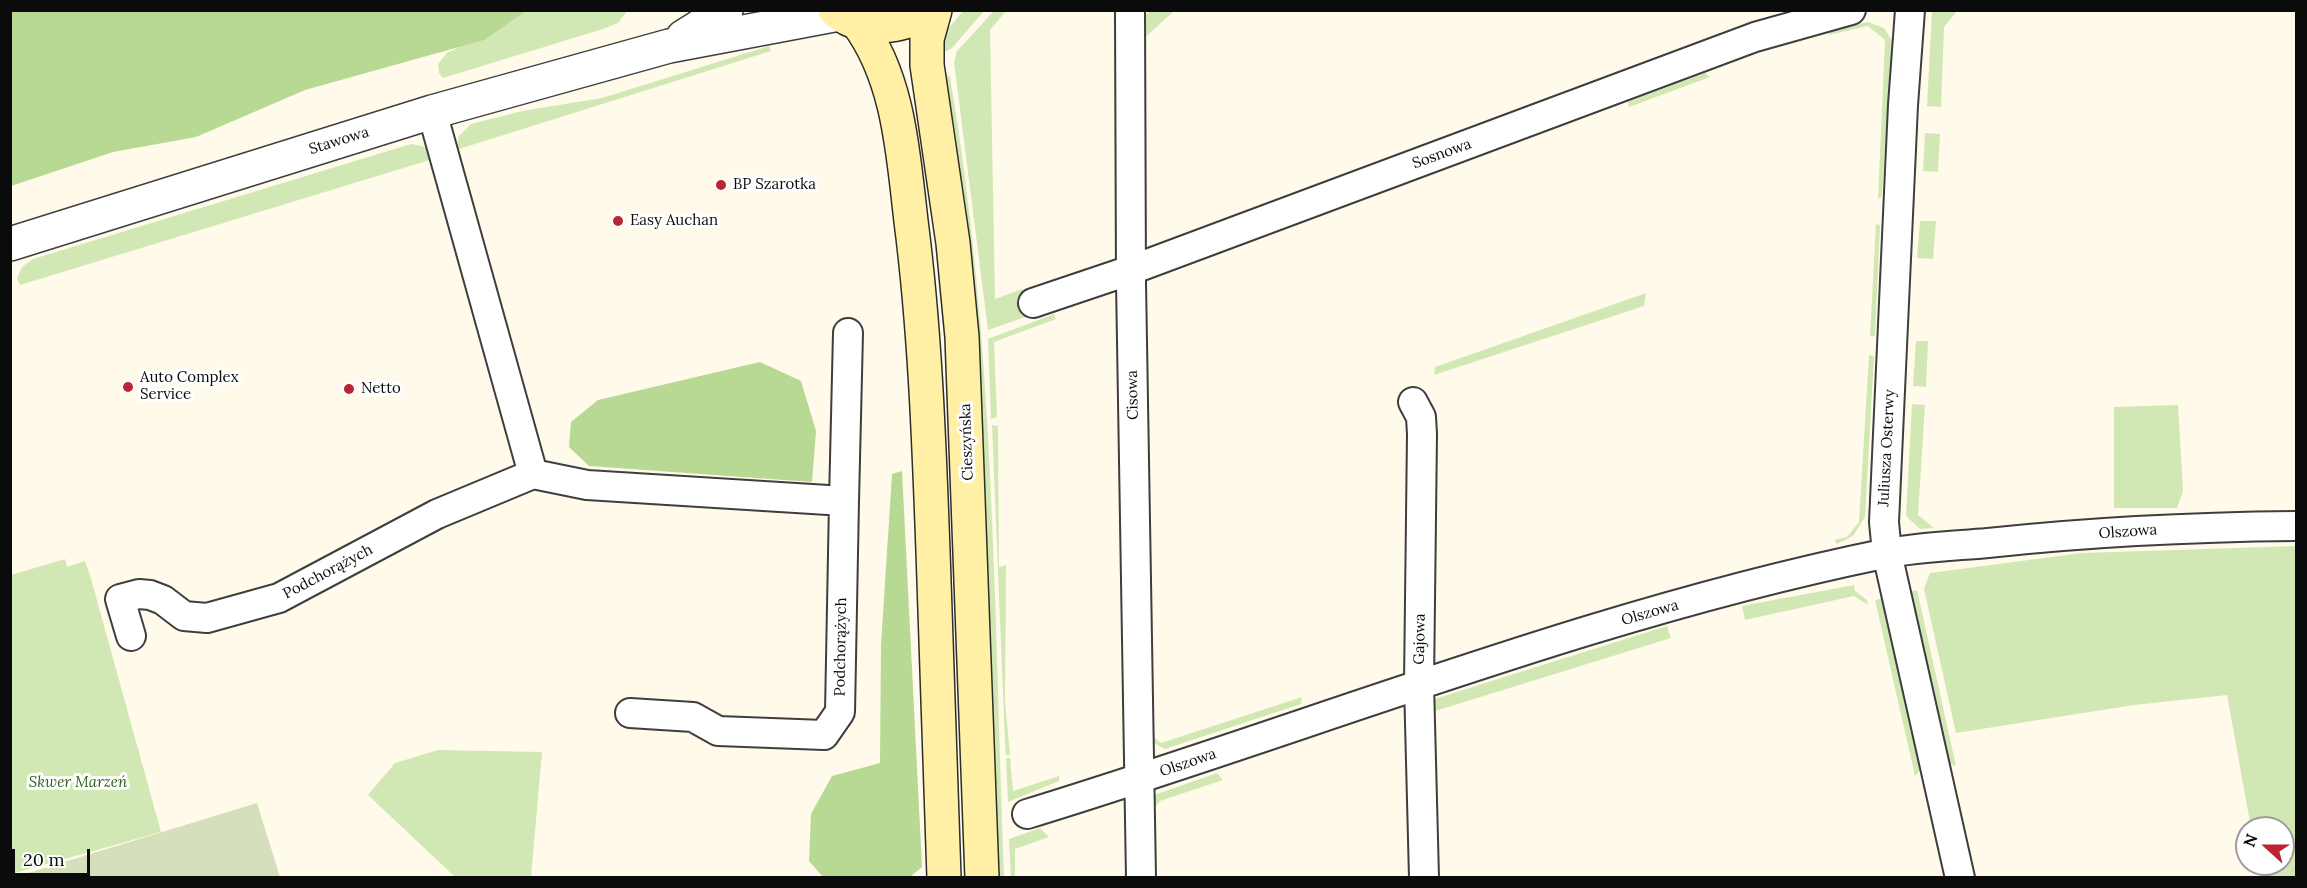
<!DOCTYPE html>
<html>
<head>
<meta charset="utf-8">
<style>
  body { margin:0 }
  #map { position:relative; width:2307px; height:888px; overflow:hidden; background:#fffaea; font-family:Lora,serif }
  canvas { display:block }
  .frame { position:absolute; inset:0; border:12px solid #0b0b0b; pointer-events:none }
  .north { position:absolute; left:2235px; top:816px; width:60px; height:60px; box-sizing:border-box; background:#fff; border:2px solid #9d9d9d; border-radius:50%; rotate:291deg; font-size:16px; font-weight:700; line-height:24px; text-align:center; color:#0b0b0b }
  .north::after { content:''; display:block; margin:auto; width:21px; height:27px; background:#bb2433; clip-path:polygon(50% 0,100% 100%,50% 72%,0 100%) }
  .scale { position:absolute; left:12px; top:849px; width:78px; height:27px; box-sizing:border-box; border:3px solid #0b0b0b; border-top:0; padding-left:8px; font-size:18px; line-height:21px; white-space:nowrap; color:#0b0b0b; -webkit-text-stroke:4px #fff; paint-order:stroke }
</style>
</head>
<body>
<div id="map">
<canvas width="2307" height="888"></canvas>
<div class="frame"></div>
<div class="north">N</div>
<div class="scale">20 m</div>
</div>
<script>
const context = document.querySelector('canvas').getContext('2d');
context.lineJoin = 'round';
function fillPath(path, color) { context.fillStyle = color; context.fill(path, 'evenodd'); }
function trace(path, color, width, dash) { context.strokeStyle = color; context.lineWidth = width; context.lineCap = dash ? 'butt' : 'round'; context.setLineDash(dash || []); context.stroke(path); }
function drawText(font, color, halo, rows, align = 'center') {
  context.font = font + ' Lora,serif'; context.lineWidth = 6; context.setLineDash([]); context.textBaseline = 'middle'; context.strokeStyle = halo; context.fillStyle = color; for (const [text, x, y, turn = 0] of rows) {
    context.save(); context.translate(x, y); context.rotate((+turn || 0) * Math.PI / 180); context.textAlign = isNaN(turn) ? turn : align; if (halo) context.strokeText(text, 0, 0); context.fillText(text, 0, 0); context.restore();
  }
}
fillPath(new Path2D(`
  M 521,11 L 627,11 L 618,23 L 603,29 L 443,78 L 439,73 L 438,64 L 447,53 L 504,26 Z
  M 963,11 L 984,11 L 952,48 L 941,54 L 948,29 Z
  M 994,11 L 1006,11 L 990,30 L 995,299 L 1022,289 L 1031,315 L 988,330 L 954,62 L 957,51 Z
  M 1150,11 L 1174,11 L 1141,41 L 1140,20 Z
  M 1932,11 L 1957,11 L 1944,27 L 1941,107 L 1927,106 Z
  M 1868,22 L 1884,28 L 1892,41 L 1882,196 L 1878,199 L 1885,40 L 1868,26 L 1829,35 L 1831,30 Z
  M 769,46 L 771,51 L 456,150 L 459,136 L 471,124 L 522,111 L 602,98 Z
  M 942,71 L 950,77 C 995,341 994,611 1004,877 L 997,877 Z
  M 1705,73 L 1710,77 L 1629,107 L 1628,102 Z
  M 1925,133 L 1940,134 L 1938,172 L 1923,171 Z
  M 411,144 L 426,147 L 433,159 L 20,285 L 17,278 L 22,267 L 33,259 Z
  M 1920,221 L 1936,221 L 1933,259 L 1917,258 Z
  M 1876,224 L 1880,225 L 1875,336 L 1870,336 Z
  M 1646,293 L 1644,306 L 1434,375 L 1435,367 Z
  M 1054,314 L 1056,319 L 994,342 L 997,417 L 991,419 L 988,339 Z
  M 1916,341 L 1928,341 L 1926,387 L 1913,386 Z
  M 1869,355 L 1874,356 L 1865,517 L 1853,536 L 1837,544 L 1834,540 L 1847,537 L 1859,522 Z
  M 1912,404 L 1925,405 L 1918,515 L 1934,528 L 1920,529 L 1906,516 Z
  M 2178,405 L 2183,491 L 2177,508 L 2114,508 L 2114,407 Z
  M 992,425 L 998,426 L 999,567 L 1006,565 L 1005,700 L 1010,755 L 1006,755 L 1005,742 Z
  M 2296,546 L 2296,877 L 2260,877 L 2257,864 L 2283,864 L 2283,828 L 2251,828 L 2227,695 L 2134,705 L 1956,733 L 1924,589 L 1930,573 L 2082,553 Z
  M 65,559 L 67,567 L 85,561 L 90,575 L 161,832 L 11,874 L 11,575 Z
  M 1854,585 L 1855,591 L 1867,600 L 1868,605 L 1854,596 L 1745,620 L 1742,606 Z
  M 1917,590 L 1956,766 L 1948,763 L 1908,592 Z
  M 1885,598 L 1922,768 L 1915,776 L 1875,600 Z
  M 1667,626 L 1671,638 L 1432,712 L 1431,700 Z
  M 1302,697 L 1301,704 L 1165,749 L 1154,743 L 1151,735 L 1161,743 Z
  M 438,750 L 542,752 L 531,877 L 454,876 L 368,795 L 395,763 Z
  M 1006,758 L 1010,758 L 1013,791 L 1059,776 L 1059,781 L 1008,802 Z
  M 1217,773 L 1223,780 L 1160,801 L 1152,811 L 1151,796 Z
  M 1040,828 L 1049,837 L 1015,849 L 1015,877 L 1011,877 L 1009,839 Z`), '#d2e8b4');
fillPath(new Path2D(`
  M 11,10 L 526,10 L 526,11 L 484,40 L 305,90 L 196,137 L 113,152 L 11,186 Z
  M 760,362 L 801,381 L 816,431 L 812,482 L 589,466 L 569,447 L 571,422 L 598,400 Z
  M 902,471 L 922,867 L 910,877 L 823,877 L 809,861 L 811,814 L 832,776 L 880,763 L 881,645 L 892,474 Z`), '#b7d994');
fillPath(new Path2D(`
  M 257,803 L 280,877 L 15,877 Z`), '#d6dfbc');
const minor = new Path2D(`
  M 1130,10 L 1131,282 L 1141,878
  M 1910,10 L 1903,105 L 1884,522 L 1887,553 L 1960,878
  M 432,112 L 533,474
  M 1033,303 L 1131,270 L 1755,37 L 1851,10
  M 1413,402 L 1421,417 L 1422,434 L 1419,684 L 1424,878
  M 844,501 L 848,333
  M 131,636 L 120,599 L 139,594 L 150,595 L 163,600 L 184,616 L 207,618 L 279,598 L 437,514 L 533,474 L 587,485 L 844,501 L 840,712 L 824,735 L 718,731 L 693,717 L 630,713
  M 1027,814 C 1312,727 1590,614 1883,554 C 1917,547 1953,546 1988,543 C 2090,532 2193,527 2296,526`);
const tertiary = new Path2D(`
  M 683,37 L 726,10
  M 10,244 L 432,112 L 669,46 L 839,14`);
const secondary = new Path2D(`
  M 835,10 C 861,33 902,29 929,10
  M 935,10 L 927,39 L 927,65 L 953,243 L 962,337 L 982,878
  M 857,22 C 899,78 903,153 911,221 C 925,330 929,441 933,551 C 937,660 941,769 944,878`);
trace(minor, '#3e3e3e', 32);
trace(tertiary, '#3e3e3e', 36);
trace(secondary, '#2d2d2d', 36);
trace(minor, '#fff', 28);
trace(tertiary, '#fff', 33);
trace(secondary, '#fff0a5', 33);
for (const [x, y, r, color] of [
  [721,185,6,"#bb2433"],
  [618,221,6,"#bb2433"],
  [128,387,6,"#bb2433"],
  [349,389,6,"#bb2433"]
]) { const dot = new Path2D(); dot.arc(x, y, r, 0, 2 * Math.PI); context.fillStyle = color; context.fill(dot); trace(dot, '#fff', 2); }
drawText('15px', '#0b0b0b', '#fff', [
  ["Stawowa",339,141,-17],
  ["Sosnowa",1442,154,-20],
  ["Cisowa",1133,395,-91],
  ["Cieszyńska",967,442,-92],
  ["Juliusza Osterwy",1887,448,-87],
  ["Olszowa",2128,532,-4],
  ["Podchorążych",328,572,-28],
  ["Olszowa",1650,613,-16],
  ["Gajowa",1420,639,-89],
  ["Podchorążych",841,647,-89],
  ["Olszowa",1188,763,-19]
]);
drawText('15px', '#0b0b0b', '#fff', [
  ["BP Szarotka",733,185],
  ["Easy Auchan",630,221],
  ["Auto Complex",140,378],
  ["Service",140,395],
  ["Netto",361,389]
], 'left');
drawText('italic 15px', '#2f621c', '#fff', [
  ["Skwer Marzeń",78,783]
]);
</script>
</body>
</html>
